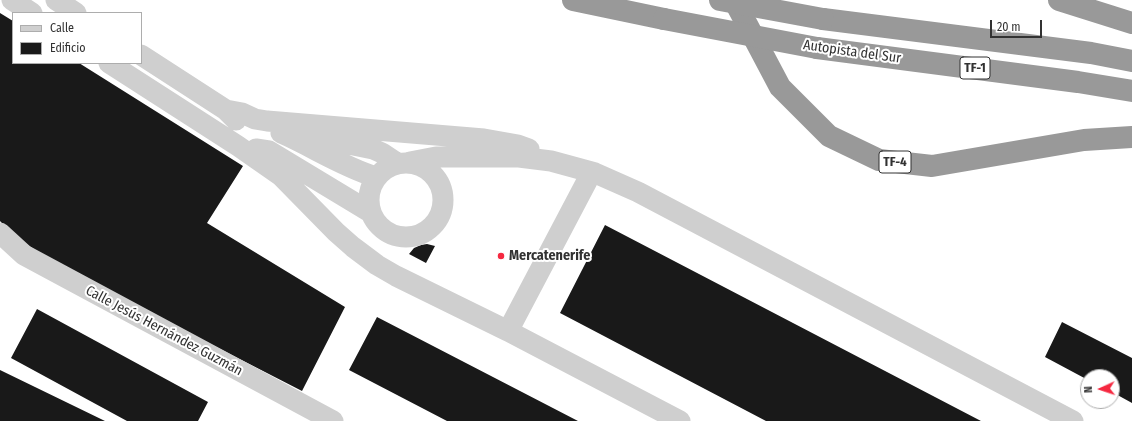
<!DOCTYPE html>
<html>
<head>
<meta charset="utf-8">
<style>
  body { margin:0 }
  #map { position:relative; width:1132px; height:421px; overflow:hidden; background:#fff; font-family:"Fira Sans Condensed",sans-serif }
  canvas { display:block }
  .legend { position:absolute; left:12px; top:12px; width:130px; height:52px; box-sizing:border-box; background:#fff; border:1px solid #adadad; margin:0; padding:5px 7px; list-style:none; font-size:12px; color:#323232 }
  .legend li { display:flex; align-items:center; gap:8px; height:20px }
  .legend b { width:20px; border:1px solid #adadad }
  .north { position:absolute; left:1080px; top:369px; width:40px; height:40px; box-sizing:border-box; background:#fff; border:1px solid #adadad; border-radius:50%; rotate:267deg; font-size:11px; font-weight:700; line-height:16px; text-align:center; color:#323232 }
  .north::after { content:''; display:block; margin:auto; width:14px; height:18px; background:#f52840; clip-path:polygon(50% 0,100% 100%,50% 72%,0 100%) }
  .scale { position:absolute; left:990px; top:20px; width:52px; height:18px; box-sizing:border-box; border:2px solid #323232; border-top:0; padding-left:5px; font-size:12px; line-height:14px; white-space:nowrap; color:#323232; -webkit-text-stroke:3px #fff; paint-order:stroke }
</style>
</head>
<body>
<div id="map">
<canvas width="1132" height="421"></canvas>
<ul class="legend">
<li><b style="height:5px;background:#cfcfcf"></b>Calle</li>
<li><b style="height:11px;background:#191919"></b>Edificio</li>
</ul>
<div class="north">N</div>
<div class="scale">20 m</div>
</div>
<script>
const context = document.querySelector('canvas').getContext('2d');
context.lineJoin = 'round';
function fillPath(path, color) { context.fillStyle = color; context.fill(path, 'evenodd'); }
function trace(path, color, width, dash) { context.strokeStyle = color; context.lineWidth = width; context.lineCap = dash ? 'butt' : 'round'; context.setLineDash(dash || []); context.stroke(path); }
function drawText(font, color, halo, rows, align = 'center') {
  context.font = font + ' "Fira Sans Condensed",sans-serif'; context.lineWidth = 4; context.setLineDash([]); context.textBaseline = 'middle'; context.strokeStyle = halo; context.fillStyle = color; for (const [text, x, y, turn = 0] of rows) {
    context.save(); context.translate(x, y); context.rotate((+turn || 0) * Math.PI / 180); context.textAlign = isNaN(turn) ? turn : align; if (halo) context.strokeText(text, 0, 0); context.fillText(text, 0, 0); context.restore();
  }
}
fillPath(new Path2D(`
  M 0,13 L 13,21 L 13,63 L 79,63 L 243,166 L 207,223 L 345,307 L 302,391 L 148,312 L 38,252 L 12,234 L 0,221 Z
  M 605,225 L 981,421 L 766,421 L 560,313 Z
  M 427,244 L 435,246 L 426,263 L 409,254 L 414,248 L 421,245 Z
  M 37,309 L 208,402 L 198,421 L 127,421 L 11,358 Z
  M 377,317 L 578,421 L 447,421 L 349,370 Z
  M 1062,322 L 1132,358 L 1132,403 L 1112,392 L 1112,377 L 1088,377 L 1088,380 L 1045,357 Z
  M 0,370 L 105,421 L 0,421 Z`), '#191919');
trace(new Path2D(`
  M 12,0 L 32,13
  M 56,0 L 76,13
  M 141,55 L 226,110 L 236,120
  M 109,63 L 238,146 L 281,176 L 336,232 L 353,247 L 377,265 L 396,276 L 508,331 L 680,421
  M 226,110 L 242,113 L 255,119 L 267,121 L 484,139 L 518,145 L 529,149
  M 281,133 C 313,147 343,167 376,177
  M 309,136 L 373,149 L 382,153 L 397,163
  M 256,149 L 269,151 L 370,212
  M 410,162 L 436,157 L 519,157 L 551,161 L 595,173 L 638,192 L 1073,421
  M369 200a37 37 0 1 1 74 0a37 37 0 1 1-74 0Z
  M 0,233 L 24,255 L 333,421
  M 508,331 L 587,181`), '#cfcfcf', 21);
trace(new Path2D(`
  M 573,0 L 664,19
  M 734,0 L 780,87 L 829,136 L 879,160 L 932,166 L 1084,140 L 1132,137
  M 1059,0 L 1132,23
  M 823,19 L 1091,53 L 1132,61
  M 817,48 L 1078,82 L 1132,91`), '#999', 22);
trace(new Path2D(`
  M 720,0 L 823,19
  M 664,19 L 817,48`), '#999', 22);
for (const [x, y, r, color] of [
  [501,256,4,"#f52840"]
]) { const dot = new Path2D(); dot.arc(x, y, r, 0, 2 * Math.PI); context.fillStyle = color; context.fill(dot); trace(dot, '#fff', 1.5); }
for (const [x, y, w] of [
  [975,68,30],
  [895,162,32]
]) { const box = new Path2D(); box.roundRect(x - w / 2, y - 11, w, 22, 3); context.fillStyle = '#fff'; context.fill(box); trace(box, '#323232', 1); }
drawText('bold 13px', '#323232', null, [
  ["TF-1",975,68],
  ["TF-4",895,162]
]);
drawText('14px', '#323232', '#fff', [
  ["Autopista del Sur",852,52,8],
  ["Calle Jesús Hernández Guzmán",164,331,28]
]);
drawText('bold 14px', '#323232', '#fff', [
  ["Mercatenerife",509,256]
], 'left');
</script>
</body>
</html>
